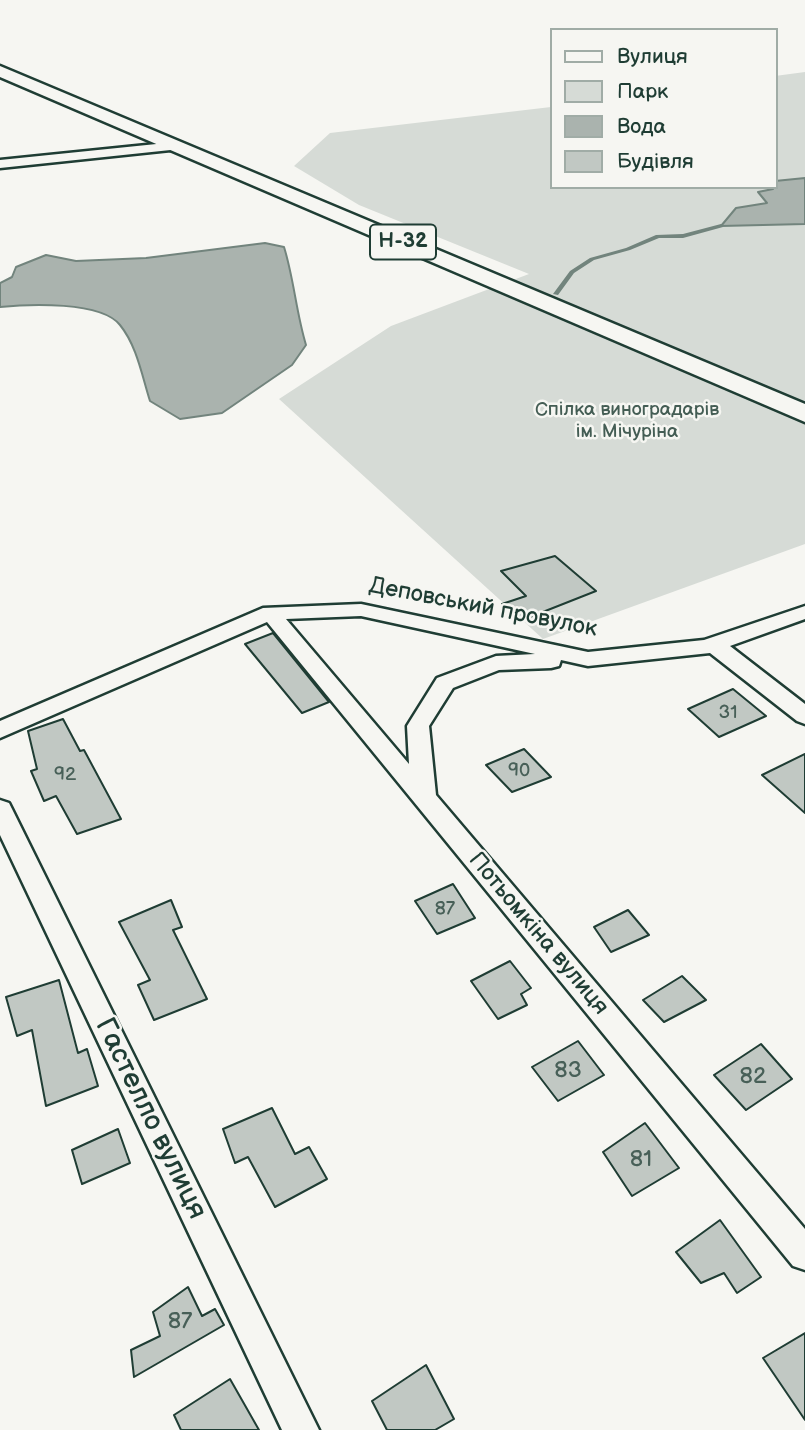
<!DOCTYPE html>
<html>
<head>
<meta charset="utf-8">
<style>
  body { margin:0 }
  #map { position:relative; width:805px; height:1430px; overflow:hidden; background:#f6f6f2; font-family:"Balsamiq Sans",sans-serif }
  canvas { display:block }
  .legend { position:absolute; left:550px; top:28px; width:228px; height:161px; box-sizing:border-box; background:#f6f6f2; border:2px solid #a0aca6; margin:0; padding:9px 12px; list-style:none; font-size:21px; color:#1f3d34 }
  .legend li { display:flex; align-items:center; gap:14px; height:35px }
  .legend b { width:35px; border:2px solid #a0aca6 }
</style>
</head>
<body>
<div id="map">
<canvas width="805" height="1430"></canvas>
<ul class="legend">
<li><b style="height:9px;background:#f6f6f2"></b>Вулиця</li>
<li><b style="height:19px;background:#d6dbd6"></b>Парк</li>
<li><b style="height:19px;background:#aab3ae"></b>Вода</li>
<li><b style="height:19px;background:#c1c8c3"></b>Будівля</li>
</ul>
</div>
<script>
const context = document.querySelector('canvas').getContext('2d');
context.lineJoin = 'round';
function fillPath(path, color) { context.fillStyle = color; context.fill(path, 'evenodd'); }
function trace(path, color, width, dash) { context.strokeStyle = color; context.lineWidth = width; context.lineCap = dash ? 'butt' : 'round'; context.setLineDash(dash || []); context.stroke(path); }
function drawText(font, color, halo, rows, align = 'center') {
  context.font = font + ' "Balsamiq Sans",sans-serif'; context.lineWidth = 5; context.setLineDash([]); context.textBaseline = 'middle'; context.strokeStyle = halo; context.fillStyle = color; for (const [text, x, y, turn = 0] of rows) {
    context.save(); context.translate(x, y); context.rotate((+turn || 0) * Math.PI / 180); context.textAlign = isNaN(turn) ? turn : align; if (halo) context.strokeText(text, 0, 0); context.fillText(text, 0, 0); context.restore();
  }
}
fillPath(new Path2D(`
  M 805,72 L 805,544 L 543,639 L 279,399 L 391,326 L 529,274 L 359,205 L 294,166 L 330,133 L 551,107 L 551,187 L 775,187 L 775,76 Z`), '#d6dbd6');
const water = new Path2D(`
  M 805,178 L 805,224 L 721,226 L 736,208 L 767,203 L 758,192 L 773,189 L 775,181 Z
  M 265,243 L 284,247 C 294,279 296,312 306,345 L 292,365 L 222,413 L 180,419 L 150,401 C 142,376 137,346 120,325 C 101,301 29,304 0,307 L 0,283 L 12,277 L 16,267 L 46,255 L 76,261 L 146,258 Z`);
fillPath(water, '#aab3ae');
trace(water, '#72847d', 2);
fillPath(new Path2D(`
  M 721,224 L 723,225 L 723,227 L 683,238 L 659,238 L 630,250 L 594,260 L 574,273 L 558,295 L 553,294 L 570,271 L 590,258 L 626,248 L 656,235 L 683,234 Z`), '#72847d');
const building = new Path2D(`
  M 555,556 L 596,591 L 520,621 L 502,604 L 526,596 L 501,571 Z
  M 273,633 L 329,702 L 302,713 L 245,644 Z
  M 733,689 L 766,716 L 719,737 L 688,709 Z
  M 63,719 L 80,751 L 84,750 L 121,819 L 77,834 L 56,796 L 44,801 L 31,771 L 37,769 L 28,731 Z
  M 524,749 L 551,777 L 512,792 L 486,765 Z
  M 805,754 L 805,813 L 762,775 Z
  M 453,884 L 475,918 L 437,934 L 415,901 Z
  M 171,900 L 182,927 L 173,930 L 207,999 L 154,1020 L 138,985 L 150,980 L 119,922 Z
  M 628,910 L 649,935 L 611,952 L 594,927 Z
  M 510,961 L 531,988 L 521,994 L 527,1005 L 498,1019 L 471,981 Z
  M 682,976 L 706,1000 L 664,1022 L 643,1000 Z
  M 59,980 L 78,1053 L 87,1049 L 98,1086 L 46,1106 L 32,1030 L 17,1036 L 6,997 Z
  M 578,1041 L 604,1075 L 558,1101 L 532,1067 Z
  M 761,1044 L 792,1079 L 746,1110 L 714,1075 Z
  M 272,1108 L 295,1154 L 309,1147 L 327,1179 L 275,1207 L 248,1157 L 235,1163 L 223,1129 Z
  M 645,1123 L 679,1168 L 632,1196 L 603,1152 Z
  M 118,1129 L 130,1163 L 82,1184 L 72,1150 Z
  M 720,1220 L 761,1277 L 737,1293 L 724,1273 L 701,1283 L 676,1252 Z
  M 188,1287 L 202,1316 L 215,1309 L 224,1325 L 134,1377 L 131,1350 L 160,1336 L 153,1312 Z
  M 805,1333 L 805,1420 L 763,1358 Z
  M 426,1365 L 454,1419 L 435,1430 L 387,1430 L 372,1401 Z
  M 230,1379 L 259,1430 L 181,1430 L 174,1415 Z`);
fillPath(building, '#c1c8c3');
trace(building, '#1f3d34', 2);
const minor = new Path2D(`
  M 176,142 L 180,143 L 180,149 L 0,168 L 0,160 Z
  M 361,604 L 588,652 L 704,640 L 805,606 L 805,619 L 730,646 L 805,704 L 805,724 L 797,721 L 710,653 L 588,666 L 561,660 L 559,666 L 551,668 L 499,670 L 453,688 L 429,726 L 436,795 L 805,1229 L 805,1270 L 793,1266 L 267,622 L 0,738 L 0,721 L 263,608 ZM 361,616 L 535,654 L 496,656 L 437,678 L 407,726 L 409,764 L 286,619 Z
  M 0,800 L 9,803 L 12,809 L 319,1430 L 282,1430 L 0,835 Z`);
const primary = new Path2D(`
  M 0,66 L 805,404 L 805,422 L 0,77 Z`);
trace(minor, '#1f3d34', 5);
trace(primary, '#1f3d34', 5);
fillPath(minor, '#f6f6f2');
fillPath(primary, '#f6f6f2');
drawText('19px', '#445d54', '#f6f6f2', [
  ["Спілка виноградарів",627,410],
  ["ім. Мічуріна",627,432]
]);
drawText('19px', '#486058', null, [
  ["31",728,713],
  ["90",519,771],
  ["92",65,775],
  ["87",445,909]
]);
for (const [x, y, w] of [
  [403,242,66]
]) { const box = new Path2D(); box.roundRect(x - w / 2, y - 17.5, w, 35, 5); context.fillStyle = '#f6f6f2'; context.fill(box); trace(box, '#1f3d34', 2); }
drawText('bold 21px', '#1f3d34', null, [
  ["Н-32",403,242]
]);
drawText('23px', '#1f3d34', '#f6f6f2', [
  ["Деповський провулок",483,608,11],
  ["Потьомкіна вулиця",538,934,50]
]);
drawText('23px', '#486058', null, [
  ["83",568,1071],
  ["82",753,1077],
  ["81",641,1160],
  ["87",180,1322]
]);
drawText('28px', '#1f3d34', '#f6f6f2', [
  ["Гастелло вулиця",150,1119,64]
]);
</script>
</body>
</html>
